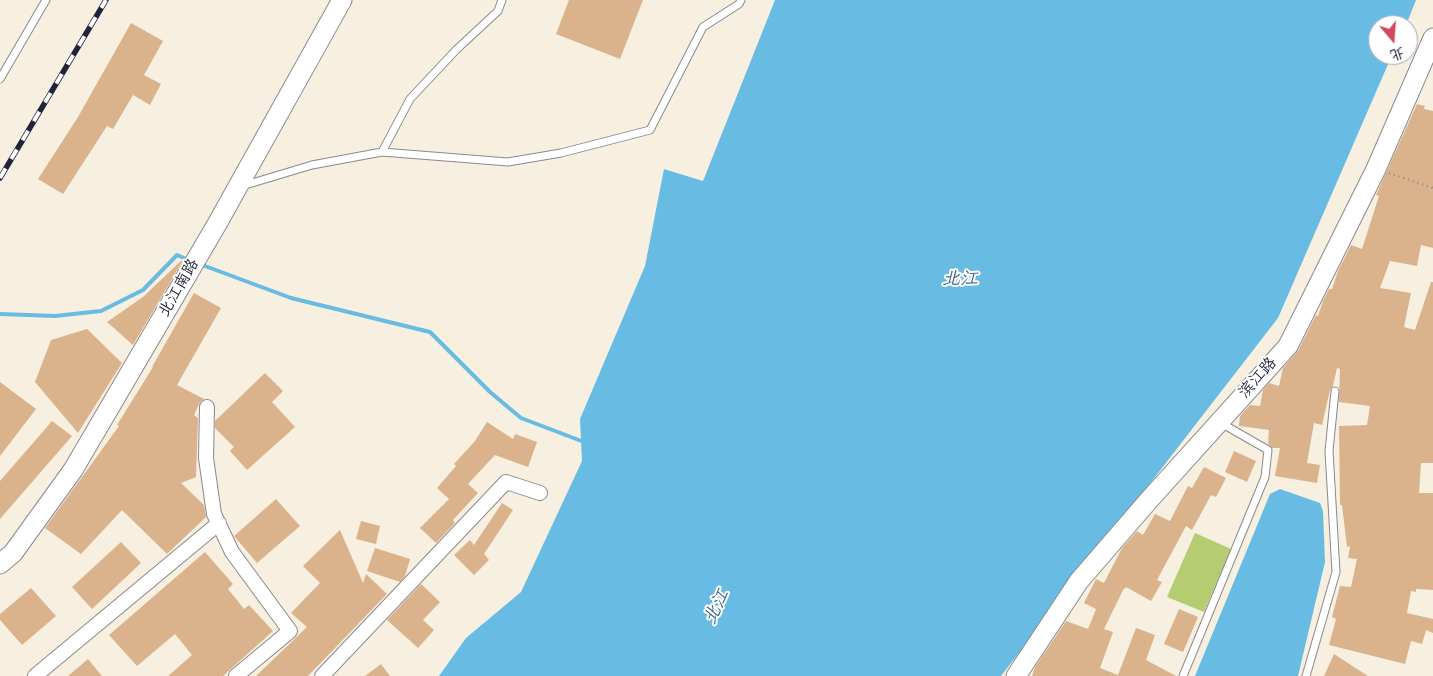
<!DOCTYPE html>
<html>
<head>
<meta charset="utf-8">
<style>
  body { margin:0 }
  #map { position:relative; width:1433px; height:676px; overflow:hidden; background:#f7efdf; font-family:Pangolin,"LXGW WenKai TC",sans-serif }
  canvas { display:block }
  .north { position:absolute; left:1368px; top:15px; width:50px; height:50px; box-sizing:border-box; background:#fff; border:1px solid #a7a7b1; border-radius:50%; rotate:162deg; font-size:14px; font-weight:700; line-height:20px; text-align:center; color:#22223b }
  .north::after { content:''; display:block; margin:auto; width:18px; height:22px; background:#d1495b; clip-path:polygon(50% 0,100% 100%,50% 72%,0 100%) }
</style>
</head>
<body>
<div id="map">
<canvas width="1433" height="676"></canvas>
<div class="north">北</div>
</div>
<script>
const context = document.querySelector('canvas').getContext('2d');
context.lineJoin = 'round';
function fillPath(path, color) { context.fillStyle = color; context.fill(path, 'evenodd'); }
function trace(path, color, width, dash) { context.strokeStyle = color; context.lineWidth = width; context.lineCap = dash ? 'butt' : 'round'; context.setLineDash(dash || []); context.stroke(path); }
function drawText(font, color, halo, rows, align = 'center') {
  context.font = font + ' Pangolin,"LXGW WenKai TC",sans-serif'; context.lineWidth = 4; context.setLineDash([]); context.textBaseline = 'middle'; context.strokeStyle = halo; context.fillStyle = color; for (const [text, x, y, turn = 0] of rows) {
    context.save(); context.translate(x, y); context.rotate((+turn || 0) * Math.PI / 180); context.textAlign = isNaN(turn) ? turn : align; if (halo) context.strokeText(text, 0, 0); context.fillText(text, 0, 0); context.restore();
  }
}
fillPath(new Path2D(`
  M 1195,533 L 1231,549 L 1204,612 L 1167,597 Z`), '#b5cc71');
fillPath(new Path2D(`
  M 775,0 L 1416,0 L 1406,25 L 1378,25 L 1378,55 L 1392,55 L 1278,318 L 1001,676 L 439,676 L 466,638 L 521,592 L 582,461 L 580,419 L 645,266 L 664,169 L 703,181 Z
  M 1280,489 L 1320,503 L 1323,511 L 1325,562 L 1298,676 L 1195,676 L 1270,494 Z`), '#68bce4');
trace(new Path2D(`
  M 205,266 L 291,298 L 430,332 L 490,392 L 521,418 L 584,442
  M 0,314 L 55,316 L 101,311 L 143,290 L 177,255 L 184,258`), '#68bce4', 4);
fillPath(new Path2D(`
  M 569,0 L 643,0 L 620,59 L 556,34 Z
  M 131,23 L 163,41 L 144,75 L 161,84 L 150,105 L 133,95 L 113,129 L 107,126 L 63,194 L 38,179 L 78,117 Z
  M 1417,104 L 1425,106 L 1424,109 L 1433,111 L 1433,248 L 1421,245 L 1417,266 L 1390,261 L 1380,288 L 1411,293 L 1404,327 L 1415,330 L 1431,282 L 1433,282 L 1433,463 L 1421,463 L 1419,493 L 1433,493 L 1433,590 L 1416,589 L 1416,592 L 1411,591 L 1407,613 L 1433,619 L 1433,633 L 1426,630 L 1422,644 L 1411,641 L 1405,664 L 1329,645 L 1336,619 L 1332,617 L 1340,586 L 1351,587 L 1357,559 L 1348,558 L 1350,546 L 1347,547 L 1342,505 L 1340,505 L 1339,426 L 1367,425 L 1370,406 L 1339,402 L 1340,369 L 1337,368 L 1333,386 L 1330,390 L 1322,425 L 1314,423 L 1307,463 L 1320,465 L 1317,483 L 1275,476 L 1280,448 L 1273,448 L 1268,444 L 1269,430 L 1239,426 L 1240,416 L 1250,405 L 1260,406 L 1263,390 L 1269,383 L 1279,386 L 1283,368 L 1298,351 L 1316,315 L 1318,316 L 1323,301 L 1329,289 L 1332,289 L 1338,271 L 1351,245 L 1362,249 L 1379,196 L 1376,195 Z
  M 185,257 L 133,345 L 107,322 L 143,297 Z
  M 194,293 L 221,308 L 177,385 L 204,399 L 200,402 L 194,415 L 198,418 L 196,477 L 181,483 L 204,505 L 206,517 L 167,554 L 122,510 L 81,554 L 45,528 L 119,426 L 117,425 L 153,367 L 152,367 Z
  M 87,329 L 122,363 L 78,433 L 35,382 L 51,340 Z
  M 265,373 L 283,391 L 272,402 L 295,427 L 247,470 L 230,451 L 234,447 L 215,428 L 215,421 Z
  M 0,382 L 36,409 L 0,456 Z
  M 52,421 L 72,436 L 0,519 L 0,481 Z
  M 487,422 L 513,439 L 515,434 L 537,442 L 528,467 L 495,455 L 468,484 L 478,493 L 453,520 L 455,523 L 436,543 L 420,528 L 449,499 L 437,488 L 456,466 L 454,464 L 475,441 Z
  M 1234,451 L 1256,461 L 1247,482 L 1225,472 Z
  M 1204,467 L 1226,478 L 1216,497 L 1211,495 L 1192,530 L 1186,526 L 1157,580 L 1162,582 L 1151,601 L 1126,587 L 1125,589 L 1124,588 L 1104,629 L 1113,632 L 1100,668 L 1118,675 L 1136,628 L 1155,635 L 1146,660 L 1176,676 L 1032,676 L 1035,667 L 1066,621 L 1088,629 L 1096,609 L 1084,603 L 1096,579 L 1104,583 L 1122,548 L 1137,531 L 1143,535 L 1155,514 L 1170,521 L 1188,486 L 1192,488 Z
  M 276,499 L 300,526 L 257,563 L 234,536 Z
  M 502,503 L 513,510 L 484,554 L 489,560 L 474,575 L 454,555 L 470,540 L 474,545 Z
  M 361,521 L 380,526 L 376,544 L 356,539 Z
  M 340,530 L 363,583 L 366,574 L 387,594 L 308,676 L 256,676 L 307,627 L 291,613 L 320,583 L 303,566 Z
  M 121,542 L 141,563 L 92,609 L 72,587 Z
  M 375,548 L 410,559 L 405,576 L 400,582 L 367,571 Z
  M 205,552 L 233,584 L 228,589 L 244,609 L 249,605 L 273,631 L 223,676 L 168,676 L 192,655 L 175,634 L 137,666 L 109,635 Z
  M 421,584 L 440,602 L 423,620 L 434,630 L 418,648 L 387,620 Z
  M 31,588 L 56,616 L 22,645 L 0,620 L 0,614 Z
  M 1179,609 L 1198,617 L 1183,652 L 1164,644 Z
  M 1334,654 L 1368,676 L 1324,676 Z
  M 88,659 L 102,676 L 68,676 Z
  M 381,664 L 390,676 L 365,676 Z`), '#dab38c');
const lane = new Path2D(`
  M 0,79 L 46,0
  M 382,152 L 410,99 L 456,50 L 498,11 L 502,0
  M 242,186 L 312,165 L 382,152 L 508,162 L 561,153 L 650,130 L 703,27 L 739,4 L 741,0
  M 1183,676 L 1265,477 L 1268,450 L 1221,423
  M 1306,676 L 1336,572 L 1329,451 L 1335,391`);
const street = new Path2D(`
  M 207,407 L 206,458 L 214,514 L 232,552 L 290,631 L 236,676
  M 35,676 L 219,523
  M 322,676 L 506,482 L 540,493`);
const secondary = new Path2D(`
  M 0,564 L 13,553 L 73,470 L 217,224 L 342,0
  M 1016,676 L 1079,581 L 1149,500 L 1288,346 L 1376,169 L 1433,38`);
trace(lane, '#8c888d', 9);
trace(street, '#8c888d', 16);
trace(secondary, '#8c888d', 21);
trace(new Path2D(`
  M 1389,173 L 1433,188`), '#8c888d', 2.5, [1, 4]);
trace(lane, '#fff', 7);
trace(street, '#fff', 14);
trace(secondary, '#fff', 19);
const rail = new Path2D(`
  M 0,178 L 106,0`);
trace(rail, '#22223b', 5.5);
trace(rail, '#fff', 4, [11]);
drawText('16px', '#22223b', '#fff', [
  ["北江南路",179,288,-60],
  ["滨江路",1258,378,-48]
]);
drawText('italic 18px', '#3e607f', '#fff', [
  ["北江",960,279],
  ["北江",717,607,-64]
]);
</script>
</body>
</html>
